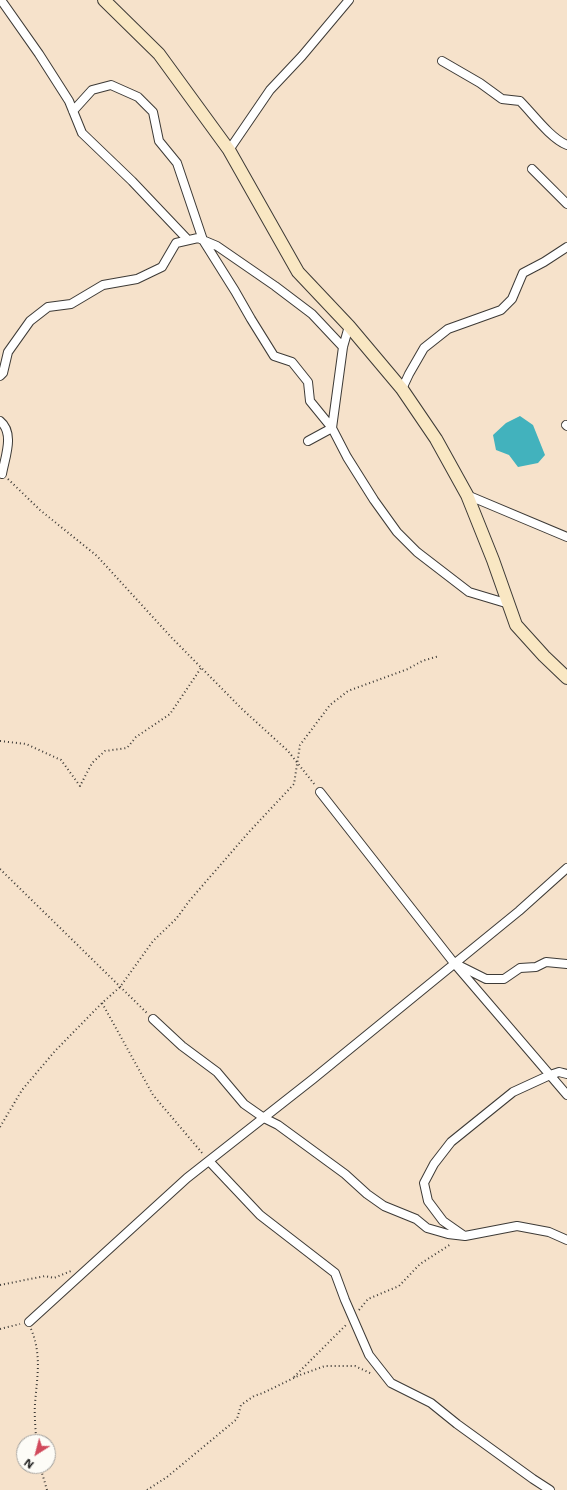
<!DOCTYPE html>
<html>
<head>
<meta charset="utf-8">
<style>
  body { margin:0 }
  #map { position:relative; width:567px; height:1490px; overflow:hidden; background:#f6e2cb; font-family:"Shantell Sans",sans-serif }
  canvas { display:block }
  .north { position:absolute; left:16px; top:1434px; width:40px; height:40px; box-sizing:border-box; background:#fdfcf7; border:1px solid #a3a29f; border-radius:50%; rotate:216deg; font-size:11px; font-weight:700; line-height:16px; text-align:center; color:#1c1c1c }
  .north::after { content:''; display:block; margin:auto; width:14px; height:18px; background:#d1495b; clip-path:polygon(50% 0,100% 100%,50% 72%,0 100%) }
</style>
</head>
<body>
<div id="map">
<canvas width="567" height="1490"></canvas>
<div class="north">N</div>
</div>
<script>
const context = document.querySelector('canvas').getContext('2d');
context.lineJoin = 'round';
function fillPath(path, color) { context.fillStyle = color; context.fill(path, 'evenodd'); }
function trace(path, color, width, dash) { context.strokeStyle = color; context.lineWidth = width; context.lineCap = dash ? 'butt' : 'round'; context.setLineDash(dash || []); context.stroke(path); }
fillPath(new Path2D(`
  M 520,416 L 533,425 L 545,455 L 538,463 L 518,467 L 509,455 L 496,450 L 493,435 L 506,423 Z`), '#42b2bd');
const street = new Path2D(`
  M 1,0 L 39,54 L 69,101 L 82,133 L 132,181 L 188,240
  M 442,61 L 480,83 L 502,99 L 520,101 C 533,114 550,138 567,145
  M 73,111 L 92,90 L 111,85 L 138,97 L 153,112 L 159,141 L 177,163 L 203,240 L 235,291 L 251,319 L 274,356 L 292,362 L 308,382 L 310,401 L 332,428 L 347,457 L 374,500 L 397,532 L 417,552 L 469,592 L 509,604
  M 229,150 L 270,90 L 302,56 L 349,0
  M 532,169 L 567,204
  M 0,376 L 3,373 L 8,352 L 30,321 L 48,307 L 71,304 L 103,285 L 137,279 L 162,267 L 176,243 L 198,238 L 217,246 L 275,286 L 312,314 L 343,347
  M 402,389 L 409,374 L 424,348 L 448,329 L 501,310 L 512,299 L 523,273 L 544,262 L 567,247
  M 0,421 C 15,433 5,457 2,474
  M 566,425 L 567,426
  M 308,441 L 332,428 L 343,347 L 349,326
  M 467,495 L 567,537
  M 320,792 L 454,963 L 567,1095
  M 458,965 L 486,979 L 504,979 L 520,968 L 536,967 L 546,962 L 567,964
  M 153,1019 L 182,1046 L 217,1072 L 244,1104 L 264,1118 L 278,1125 L 345,1174 L 367,1194 L 384,1206 L 416,1219 L 427,1228 L 448,1234 L 465,1236 L 517,1226 L 549,1232 L 567,1240
  M 209,1161 L 260,1215 L 335,1273 L 345,1300 L 369,1355 L 391,1383 L 431,1403 L 457,1424 L 533,1479 L 550,1490
  M 463,1235 L 443,1221 L 428,1201 L 424,1183 L 434,1164 L 451,1142 L 513,1092 L 550,1075 L 559,1072 L 567,1074
  M 29,1322 L 187,1178 L 313,1079 L 519,911 L 567,868`);
const secondary = new Path2D(`
  M 104,0 L 159,54 L 229,150 L 298,272 L 349,326 L 402,389 L 436,439 L 467,495 L 493,560 L 516,625 L 544,656 L 567,678`);
trace(street, '#3d3a36', 10);
trace(secondary, '#3d3a36', 14);
trace(new Path2D(`
  M 8,479 L 40,510 L 97,556 L 171,637 L 242,709 L 288,751 L 315,785
  M 0,741 L 26,744 L 61,760 L 80,786 L 92,763 L 105,751 L 127,748 L 136,737 L 170,714 L 201,668
  M 0,869 L 148,1014
  M 102,1003 L 153,1095 L 203,1154
  M 0,1127 L 22,1090 L 55,1051 L 102,1003 L 120,987 L 153,941 L 176,919 L 190,900 L 249,832 L 294,784 L 300,745 L 330,705 L 348,691 L 408,669 L 422,661 L 439,656
  M 0,1285 L 45,1276 L 54,1278 L 71,1271
  M 359,1310 L 368,1299 L 399,1286 L 420,1264 L 451,1244
  M 0,1329 L 20,1324
  M 31,1329 C 42,1355 37,1377 35,1404 C 34,1416 36,1430 36,1442
  M 294,1377 L 346,1325
  M 40,1466 L 47,1490
  M 147,1490 L 167,1477 L 237,1419 L 241,1405 L 254,1396 L 263,1393 L 300,1375 L 325,1366 L 355,1366 L 372,1374`), '#3d3a36', 2, [1, 3]);
trace(street, '#fff', 8);
trace(secondary, '#f9e7c3', 12);
</script>
</body>
</html>
